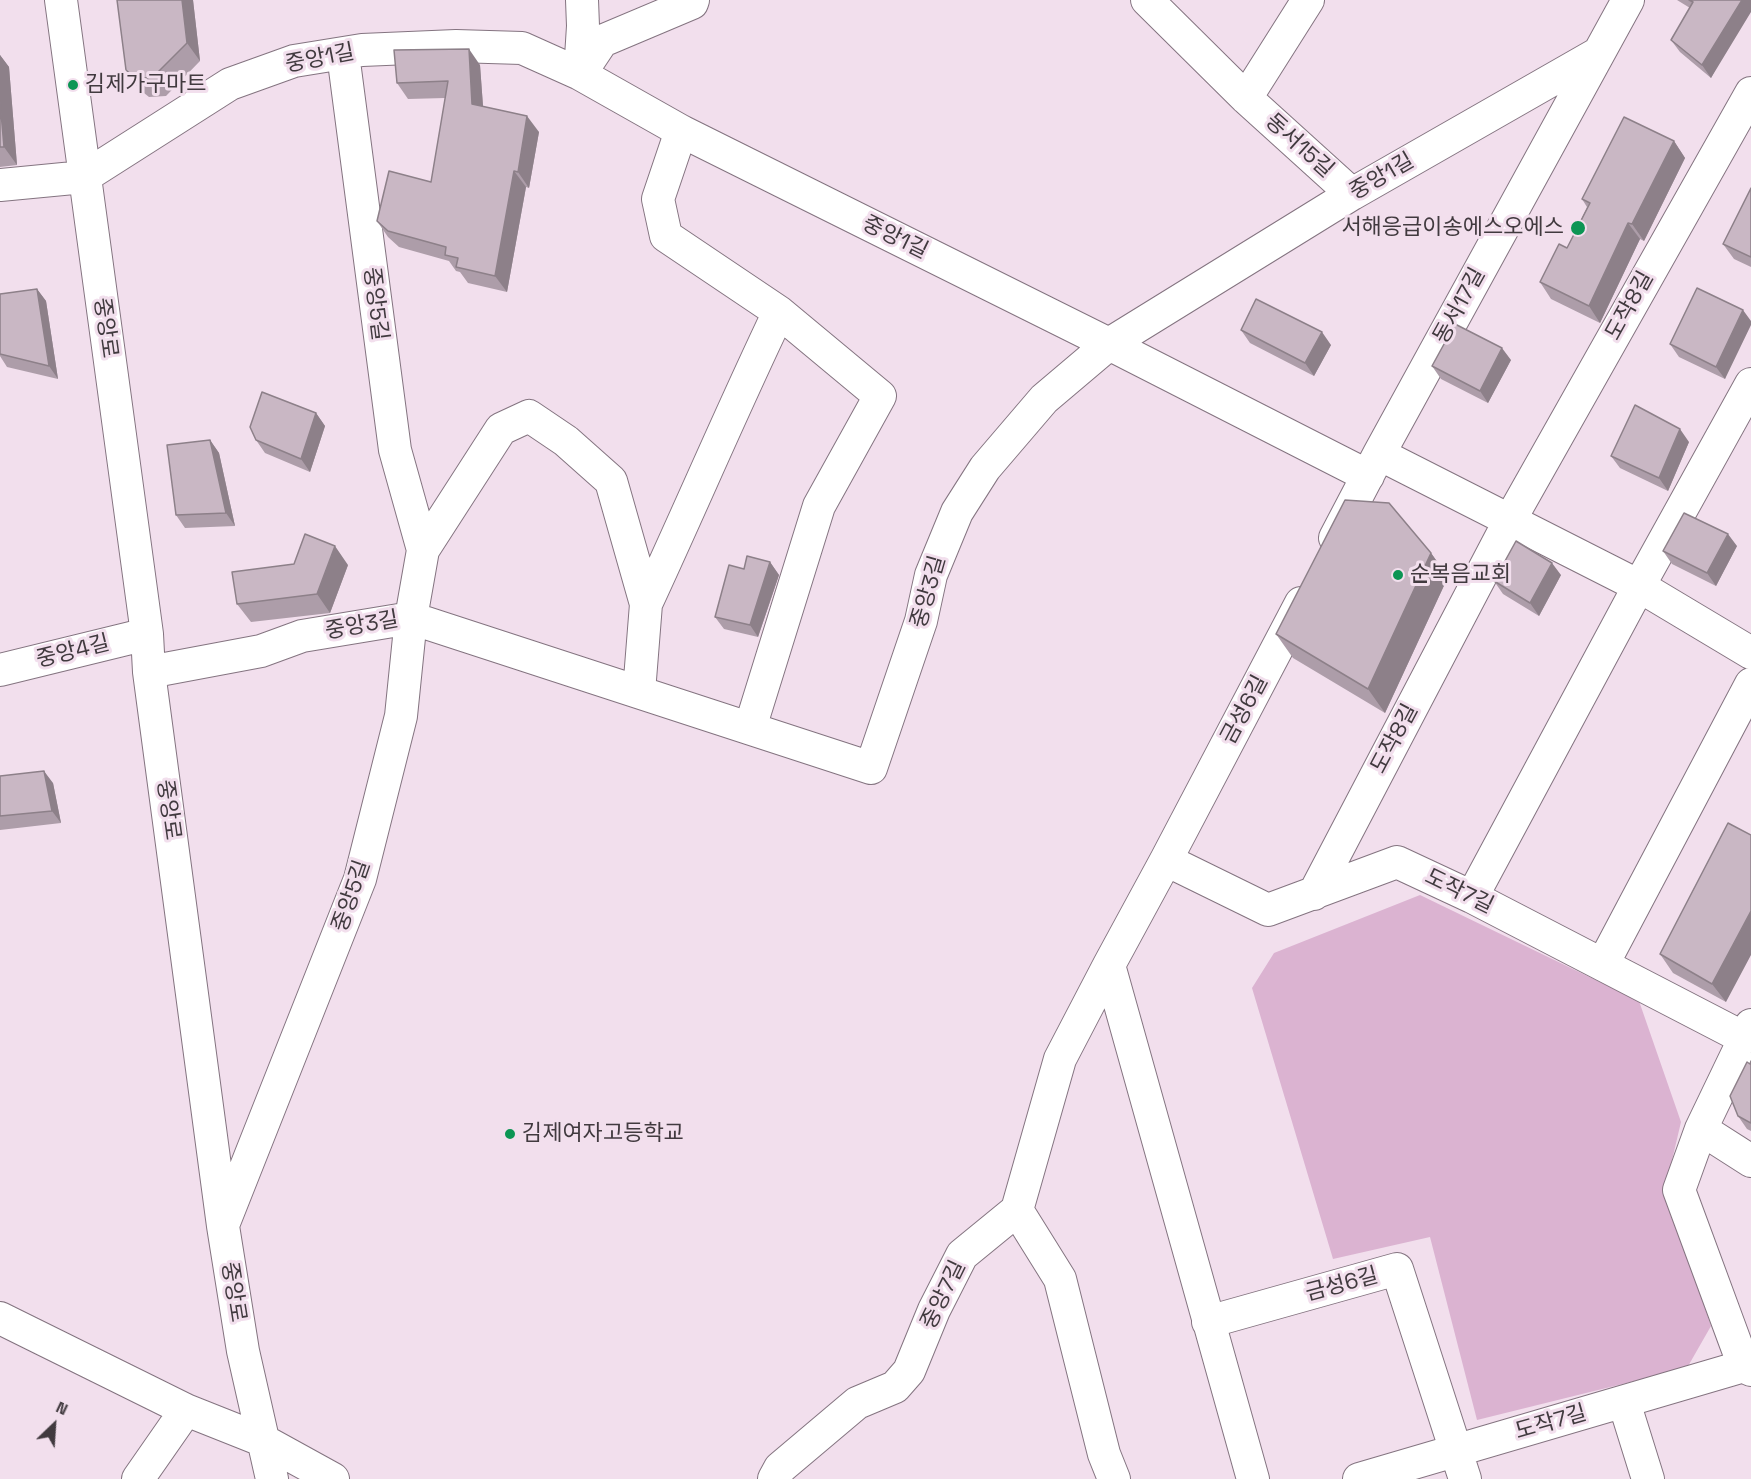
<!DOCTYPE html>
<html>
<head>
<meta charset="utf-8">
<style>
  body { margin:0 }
  #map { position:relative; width:1751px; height:1479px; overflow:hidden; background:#f2dfed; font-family:"Space Grotesk",sans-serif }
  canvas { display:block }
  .north { position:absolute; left:24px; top:1395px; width:60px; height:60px; -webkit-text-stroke:4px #f2dfed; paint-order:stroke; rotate:25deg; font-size:16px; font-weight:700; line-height:24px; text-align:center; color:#413a3f }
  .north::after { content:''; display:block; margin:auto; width:21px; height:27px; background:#413a3f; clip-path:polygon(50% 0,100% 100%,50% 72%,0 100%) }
</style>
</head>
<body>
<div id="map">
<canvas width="1751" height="1479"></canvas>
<div class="north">N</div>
</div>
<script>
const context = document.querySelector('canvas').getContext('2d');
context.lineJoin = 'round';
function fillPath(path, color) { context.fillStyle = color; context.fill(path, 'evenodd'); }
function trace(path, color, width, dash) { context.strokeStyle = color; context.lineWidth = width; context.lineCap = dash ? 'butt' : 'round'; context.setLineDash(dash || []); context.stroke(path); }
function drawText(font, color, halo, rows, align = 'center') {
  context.font = font + ' "Space Grotesk","Noto Sans KR",sans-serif'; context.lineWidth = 6; context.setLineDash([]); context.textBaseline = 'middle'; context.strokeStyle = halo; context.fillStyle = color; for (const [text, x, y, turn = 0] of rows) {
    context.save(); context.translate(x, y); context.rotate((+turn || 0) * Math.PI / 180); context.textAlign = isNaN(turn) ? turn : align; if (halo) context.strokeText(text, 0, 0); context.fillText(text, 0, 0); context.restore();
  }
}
fillPath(new Path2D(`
  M 1420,895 L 1639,1001 L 1681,1122 L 1665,1190 L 1711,1326 L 1687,1368 L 1477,1420 L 1430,1237 L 1333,1259 L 1252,988 L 1274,953 Z`), '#dbb3d1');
const minor = new Path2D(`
  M 61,0 L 147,634 L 149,672 L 223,1226 L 243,1351 L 272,1479
  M 1147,0 L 1246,98 L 1352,194
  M 580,73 L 583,26 L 582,0
  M 580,74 L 602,41 L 692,3 L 693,0
  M 1246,98 L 1308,0
  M 681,131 L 658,199 L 666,236 L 779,312 L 880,396 L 819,506 L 750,728
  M 0,185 L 84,177 L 230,84 L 294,61 L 362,50 L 456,46 L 522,48 L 580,74 L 681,131 L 1109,344 L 1368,476
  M 1379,454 L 1639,586 L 1751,653
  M 1335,538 L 1379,454 L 1628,0
  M 423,550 L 501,429 L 529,416 L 566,441 L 611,481 L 646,604 L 639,692
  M 646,604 C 691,507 733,408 779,312
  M 0,670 L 147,634
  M 149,672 L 261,651 L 302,636 L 411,618 L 871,768 L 921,621 L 931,575 L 957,512 L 985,468 L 1044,399 L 1109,344 L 1352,194 L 1597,54
  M 1166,860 L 1268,910 L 1397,862 L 1472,897 L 1744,1038
  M 1314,894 L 1510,520 L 1751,93
  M 1472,897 L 1639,586 L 1751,384
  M 1603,964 L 1751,684
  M 1751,1025 L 1701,1129 L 1679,1190 L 1744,1366 L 1751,1370
  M 1701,1129 L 1751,1161
  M 1017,1210 L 1060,1279 L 1104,1454 L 1114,1479
  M 1017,1210 L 1060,1059 L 1109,965
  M 223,1225 L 360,879 L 401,716 L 411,618 L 423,550 L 395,450 L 343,54
  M 0,1318 L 186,1410 L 264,1441 L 333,1479
  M 1208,1322 L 1397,1269 L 1465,1479
  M 1624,1402 L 1648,1479
  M 138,1479 L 186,1410
  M 774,1479 L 780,1468 L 857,1403 L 895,1387 L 909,1371 L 934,1310 L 962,1255 L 1017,1210
  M 1253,1479 L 1109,965 L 1166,860 L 1301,603
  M 1359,1479 L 1744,1366`);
trace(minor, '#847480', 34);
trace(minor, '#fff', 32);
fillPath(new Path2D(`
  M 117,0 L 193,0 L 200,61 L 166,96 L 149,97 L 139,89 L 126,70 Z
  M 1677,0 L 1751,0 L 1711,78 L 1680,52 L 1671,40 L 1690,8 Z
  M 0,55 L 9,67 L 17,165 L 0,167 Z
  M 480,65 L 483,106 L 539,132 L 529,188 L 526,187 L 507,292 L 468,283 L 460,272 L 456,271 L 449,261 L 399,247 L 388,237 L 377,221 L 431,182 L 445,98 L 408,99 L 397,83 Z
  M 1674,141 L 1685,158 L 1644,241 L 1640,239 L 1600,323 L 1551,299 L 1540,282 L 1567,248 L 1587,207 L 1582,199 Z
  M 1751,188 L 1751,267 L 1734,259 L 1723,244 Z
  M 37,289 L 46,301 L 58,379 L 7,367 L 0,356 L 0,294 Z
  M 1743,310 L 1725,379 L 1679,357 L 1670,344 Z
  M 1241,330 L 1331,345 L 1314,376 L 1250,343 Z
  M 1511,360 L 1488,403 L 1441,379 L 1432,366 Z
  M 316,413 L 325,426 L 310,472 L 265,453 L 256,440 Z
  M 210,440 L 219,453 L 235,526 L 185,528 L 176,515 Z
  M 1689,442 L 1668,491 L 1620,468 L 1611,456 Z
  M 1737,546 L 1716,586 L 1672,564 L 1663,551 Z
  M 1431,553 L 1448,577 L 1385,713 L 1293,658 L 1276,634 Z
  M 770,562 L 779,575 L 758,637 L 724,629 L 715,617 L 744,569 Z
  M 348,565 L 330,613 L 251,622 L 237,604 Z
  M 1561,575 L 1539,616 L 1503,594 L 1494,581 Z
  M 0,776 L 53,783 L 61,823 L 0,830 Z
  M 1728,823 L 1726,1002 L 1673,973 L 1660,954 Z
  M 1751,1061 L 1751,1131 L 1747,1129 L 1738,1116 L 1750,1064 Z`), '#ad9da9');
fillPath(new Path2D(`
  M 182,0 L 193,0 L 200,61 L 187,43 Z
  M 1742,0 L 1751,0 L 1751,12 L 1711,78 L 1702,65 Z
  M 469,49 L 480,65 L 484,120 L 472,104 Z
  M 0,55 L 9,67 L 17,165 L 4,147 L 0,101 Z
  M 527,116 L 539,132 L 529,188 L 518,172 Z
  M 1674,141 L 1685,158 L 1644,241 L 1632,224 Z
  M 514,171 L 526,187 L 507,292 L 495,276 Z
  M 1628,223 L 1640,239 L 1600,323 L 1589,306 Z
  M 37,289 L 46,301 L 58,379 L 49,366 Z
  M 1743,310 L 1751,321 L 1751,325 L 1725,379 L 1716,367 Z
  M 1322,332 L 1331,345 L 1314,376 L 1305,363 Z
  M 1502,348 L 1511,360 L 1488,403 L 1480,391 Z
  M 316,413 L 325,426 L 310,472 L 301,459 Z
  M 1680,429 L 1689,442 L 1668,491 L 1659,478 Z
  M 210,440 L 219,453 L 235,526 L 226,513 Z
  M 1728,534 L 1737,546 L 1716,586 L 1707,573 Z
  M 335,546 L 348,565 L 330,613 L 317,594 Z
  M 1431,553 L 1448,577 L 1385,713 L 1368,689 Z
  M 770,562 L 779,575 L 758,637 L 750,625 Z
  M 1552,563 L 1561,575 L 1539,616 L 1530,603 Z
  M 44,771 L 53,783 L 61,823 L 52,811 Z
  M 1751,911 L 1751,955 L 1726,1002 L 1712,984 Z`), '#8d8089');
const building = new Path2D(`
  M 117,0 L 182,0 L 187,43 L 153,77 L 136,79 L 126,70 Z
  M 1689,0 L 1742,0 L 1702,65 L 1671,40 L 1693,2 Z
  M 469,49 L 472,104 L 527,116 L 518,172 L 514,171 L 495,276 L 456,267 L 458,258 L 445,255 L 446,247 L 388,231 L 377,221 L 389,171 L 431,182 L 448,81 L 397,83 L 394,50 Z
  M 0,101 L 4,147 L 0,147 Z
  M 1624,117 L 1674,141 L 1632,224 L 1628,223 L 1589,306 L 1540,282 L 1559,244 L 1567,248 L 1590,203 L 1582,199 Z
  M 1751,188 L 1751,257 L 1723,244 Z
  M 1697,288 L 1743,310 L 1716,367 L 1670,344 Z
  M 37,289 L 49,366 L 0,354 L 0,294 Z
  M 1256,299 L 1322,332 L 1305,363 L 1241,330 Z
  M 1455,324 L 1502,348 L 1480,391 L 1432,366 Z
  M 262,392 L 316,413 L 301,459 L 256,440 L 250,427 Z
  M 1635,405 L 1680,429 L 1659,478 L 1611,456 Z
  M 210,440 L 226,513 L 176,515 L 167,445 Z
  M 1345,500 L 1389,503 L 1431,553 L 1368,689 L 1276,634 Z
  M 1684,513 L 1728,534 L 1707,573 L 1663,551 Z
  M 305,534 L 335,546 L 317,594 L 237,604 L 232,572 L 294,564 Z
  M 1516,541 L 1552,563 L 1530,603 L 1494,581 Z
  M 747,556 L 770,562 L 750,625 L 715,617 L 729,565 L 744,569 Z
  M 44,771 L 52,811 L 0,816 L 0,776 Z
  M 1728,823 L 1751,835 L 1751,911 L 1712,984 L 1660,954 Z
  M 1751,1061 L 1751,1123 L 1738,1116 L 1730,1096 L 1747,1062 L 1750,1064 Z`);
fillPath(building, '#c9b7c4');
trace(building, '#8d8089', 1.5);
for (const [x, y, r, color] of [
  [73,85,6,"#0c9554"],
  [1578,228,8,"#0c9554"],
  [1398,575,6,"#0c9554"],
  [510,1134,6,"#0c9554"]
]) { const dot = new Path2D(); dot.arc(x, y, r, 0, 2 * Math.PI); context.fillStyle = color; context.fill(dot); trace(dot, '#f2dfed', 2); }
drawText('22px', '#413a3f', '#f2dfed', [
  ["중앙1길",320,59,-11],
  ["동서15길",1299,146,42],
  ["중앙1길",1382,177,-30],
  ["중앙1길",895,238,26],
  ["중앙5길",375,304,83],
  ["동서17길",1460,306,-61],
  ["도작8길",1630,306,-61],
  ["중앙로",105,328,82],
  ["중앙3길",929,592,-74],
  ["중앙3길",362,626,-10],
  ["중앙4길",73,652,-14],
  ["금성6길",1245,710,-62],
  ["도작8길",1395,739,-62],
  ["중앙로",168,810,82],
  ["도작7길",1459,892,26],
  ["중앙5길",352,896,-71],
  ["금성6길",1342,1285,-15],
  ["중앙로",233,1292,81],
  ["중앙7길",944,1295,-64],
  ["도작7길",1551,1423,-16]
]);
drawText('22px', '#413a3f', '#f2dfed', [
  ["김제가구마트",85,85],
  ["서해응급이송에스오에스",1564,228,"right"],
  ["순복음교회",1410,575],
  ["김제여자고등학교",522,1134]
], 'left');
</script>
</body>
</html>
